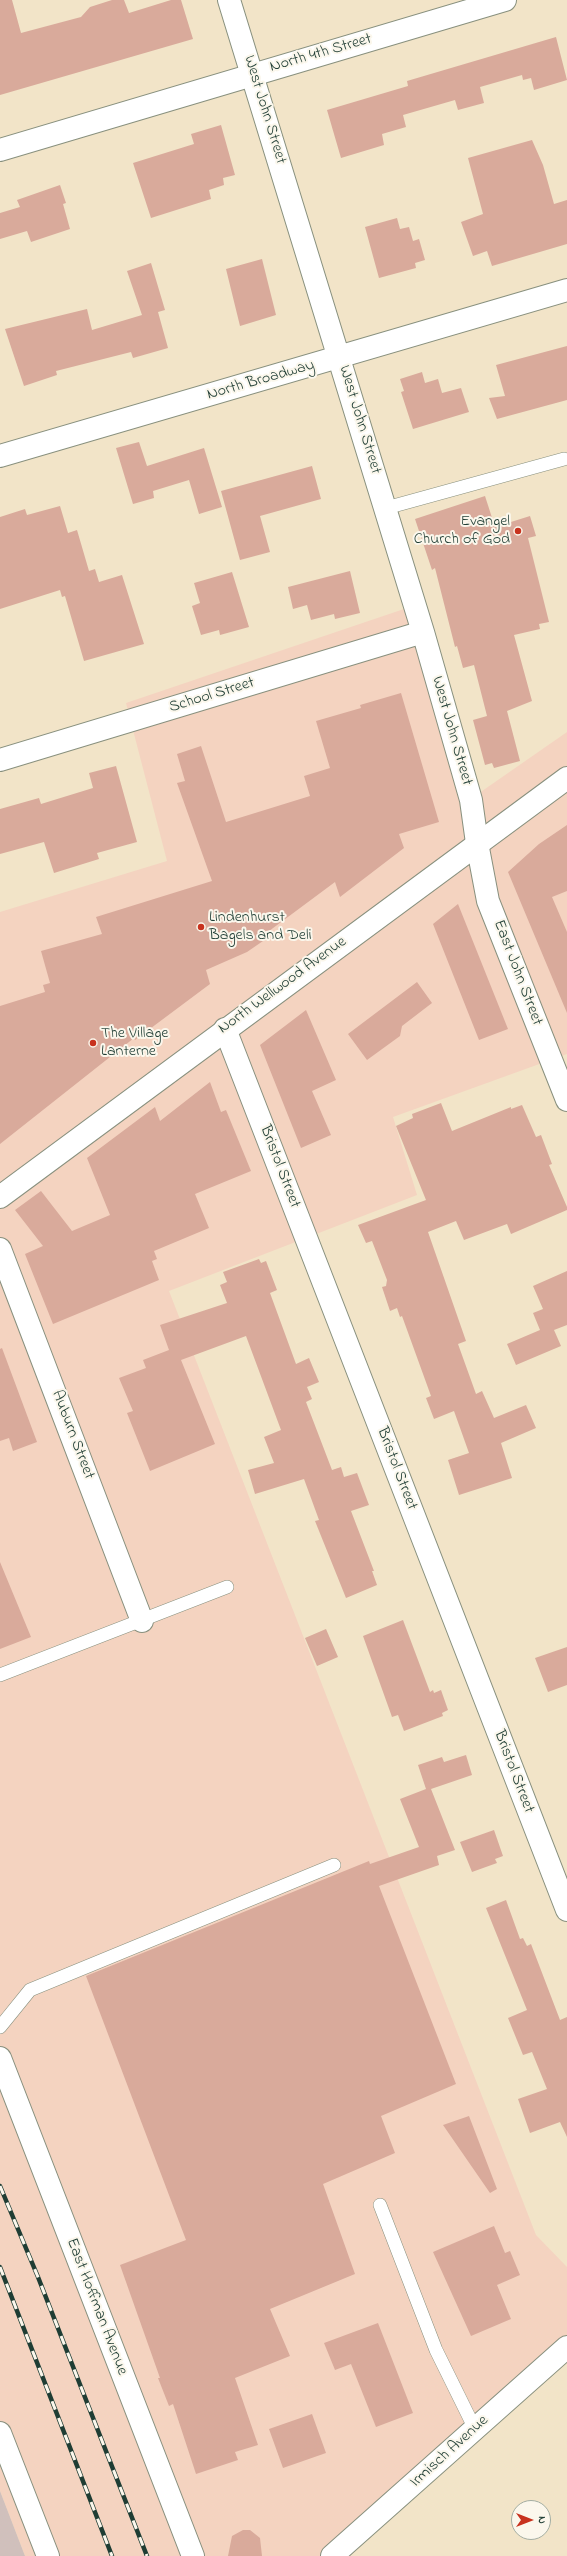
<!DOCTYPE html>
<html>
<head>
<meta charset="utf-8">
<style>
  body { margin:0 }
  #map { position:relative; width:567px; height:2556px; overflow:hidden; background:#f2e4c8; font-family:"Indie Flower",sans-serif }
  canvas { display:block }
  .north { position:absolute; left:511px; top:2500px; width:40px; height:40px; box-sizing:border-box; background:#fbf7ec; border:1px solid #a3ada2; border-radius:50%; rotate:90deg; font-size:11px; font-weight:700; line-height:16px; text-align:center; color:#1f3d34 }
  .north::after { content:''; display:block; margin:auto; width:14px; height:18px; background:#c8321e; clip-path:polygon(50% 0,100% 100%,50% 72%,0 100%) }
</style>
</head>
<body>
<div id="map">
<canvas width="567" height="2556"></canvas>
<div class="north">N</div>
</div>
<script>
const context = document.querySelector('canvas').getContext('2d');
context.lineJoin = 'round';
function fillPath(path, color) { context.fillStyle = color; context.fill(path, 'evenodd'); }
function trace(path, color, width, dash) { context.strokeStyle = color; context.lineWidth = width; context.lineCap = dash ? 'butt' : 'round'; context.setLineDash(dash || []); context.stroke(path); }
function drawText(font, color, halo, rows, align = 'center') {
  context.font = font + ' "Indie Flower",sans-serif'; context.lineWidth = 4; context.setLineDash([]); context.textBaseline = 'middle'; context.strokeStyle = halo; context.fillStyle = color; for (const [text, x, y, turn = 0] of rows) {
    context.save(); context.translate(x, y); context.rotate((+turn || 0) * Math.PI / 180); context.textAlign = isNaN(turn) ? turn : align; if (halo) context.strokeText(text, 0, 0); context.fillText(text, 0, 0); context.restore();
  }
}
fillPath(new Path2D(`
  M 404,609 L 462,805 L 567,732 L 567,1054 L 393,1117 L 417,1195 L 169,1291 L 536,2235 L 567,2267 L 567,2335 L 324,2556 L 25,2556 L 0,2491 L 0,912 L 167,861 L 126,703 Z`), '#f4d3c0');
fillPath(new Path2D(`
  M 0,2491 L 25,2556 L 0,2556 Z`), '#d0c0bc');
fillPath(new Path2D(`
  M 0,0 L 12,0 L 21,33 L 81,17 L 90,7 L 112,0 L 124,0 L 129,13 L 171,0 L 181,0 L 193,39 L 0,95 Z
  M 556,37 L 567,80 L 534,90 L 531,78 L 523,80 L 522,75 L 480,87 L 484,103 L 458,110 L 455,100 L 403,115 L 406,127 L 382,134 L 384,145 L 341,158 L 327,110 L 408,86 L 407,81 Z
  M 221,125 L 235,175 L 223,178 L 224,185 L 209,190 L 211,199 L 151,218 L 133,163 L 194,144 L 191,134 Z
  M 532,140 L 543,165 L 554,204 L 567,200 L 567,244 L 492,266 L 487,251 L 473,256 L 461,222 L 483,214 L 468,158 Z
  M 60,185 L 66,203 L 63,204 L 70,229 L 31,242 L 27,231 L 0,239 L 0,213 L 20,207 L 17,200 Z
  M 397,218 L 400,229 L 409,227 L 413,241 L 419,239 L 425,260 L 415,263 L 416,268 L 379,278 L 365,227 Z
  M 262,259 L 276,315 L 240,326 L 226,269 Z
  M 151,263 L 165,310 L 158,312 L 168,348 L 133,358 L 131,352 L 56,371 L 57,375 L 24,386 L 5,329 L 87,309 L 92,330 L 142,315 L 127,271 Z
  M 567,346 L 567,400 L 497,419 L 489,398 L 505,396 L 496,365 Z
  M 422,372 L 425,383 L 438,379 L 442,393 L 461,388 L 469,412 L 413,429 L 401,392 L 404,391 L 400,379 Z
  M 139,442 L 147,466 L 204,448 L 222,507 L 199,514 L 189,480 L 153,491 L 154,498 L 133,504 L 116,448 Z
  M 312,466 L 321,499 L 260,516 L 270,552 L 240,560 L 221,491 Z
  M 485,496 L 495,527 L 530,516 L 536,536 L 528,538 L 549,622 L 539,624 L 540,629 L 514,635 L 532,701 L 507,711 L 520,761 L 494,768 L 492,763 L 485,765 L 473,720 L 487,716 L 474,665 L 463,668 L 457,646 L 455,647 L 435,568 L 432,570 L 415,519 Z
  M 60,506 L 68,533 L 77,530 L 89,571 L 95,569 L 99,582 L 122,575 L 144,644 L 84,661 L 65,596 L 62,597 L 60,590 L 0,609 L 0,517 L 25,509 L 27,515 Z
  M 350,571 L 360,613 L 335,619 L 334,614 L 311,620 L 307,605 L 293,609 L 288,587 Z
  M 232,572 L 249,627 L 220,635 L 219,630 L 201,635 L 192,606 L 200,603 L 194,583 Z
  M 401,693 L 439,822 L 399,834 L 404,848 L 340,897 L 335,882 L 261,937 L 263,941 L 247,952 L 206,970 L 210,984 L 135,1040 L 134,1038 L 0,1144 L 0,1006 L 45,992 L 43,985 L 50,983 L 41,951 L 102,934 L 96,917 L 212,881 L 177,783 L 185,781 L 177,754 L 201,746 L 226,822 L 310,796 L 304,776 L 330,768 L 316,721 L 361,708 L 360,705 Z
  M 116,766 L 137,842 L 97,853 L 99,859 L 54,873 L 44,842 L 0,854 L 0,809 L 39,798 L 41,804 L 93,788 L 89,773 Z
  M 567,825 L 567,891 L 552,897 L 567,932 L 567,1013 L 508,872 L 539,844 Z
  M 458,904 L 508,1029 L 479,1040 L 433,924 Z
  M 417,982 L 432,1003 L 402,1026 L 400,1036 L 367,1060 L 348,1034 Z
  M 306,1010 L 336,1080 L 312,1091 L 331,1135 L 301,1148 L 260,1045 Z
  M 210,1082 L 221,1112 L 226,1110 L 251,1171 L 195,1194 L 209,1228 L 154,1251 L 157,1259 L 152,1261 L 159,1280 L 53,1324 L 25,1254 L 43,1246 L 15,1210 L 41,1191 L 72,1231 L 110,1215 L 87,1158 L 155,1107 L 160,1121 Z
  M 441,1103 L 452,1131 L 511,1107 L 511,1109 L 522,1105 L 536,1137 L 541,1135 L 552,1164 L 549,1165 L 567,1207 L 567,1210 L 511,1234 L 507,1224 L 464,1240 L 456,1221 L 428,1232 L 466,1341 L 458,1344 L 476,1394 L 482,1391 L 494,1418 L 526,1405 L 536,1428 L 501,1443 L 512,1478 L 459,1495 L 448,1460 L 469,1453 L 454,1411 L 434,1419 L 426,1398 L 431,1396 L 402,1316 L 400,1317 L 397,1308 L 390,1311 L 382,1287 L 386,1286 L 387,1280 L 372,1241 L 366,1243 L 358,1225 L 426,1200 L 396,1126 L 413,1118 L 412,1114 Z
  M 259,1259 L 261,1263 L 266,1261 L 277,1290 L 270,1293 L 296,1364 L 309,1358 L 319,1382 L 307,1387 L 312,1399 L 306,1402 L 332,1470 L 341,1467 L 344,1477 L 357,1473 L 369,1505 L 351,1511 L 374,1571 L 372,1571 L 377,1585 L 346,1598 L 315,1521 L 319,1520 L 304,1479 L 255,1494 L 248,1470 L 274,1463 L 264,1437 L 281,1430 L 246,1336 L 181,1360 L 215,1444 L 150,1471 L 127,1413 L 133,1411 L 119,1378 L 146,1368 L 143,1360 L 169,1350 L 160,1325 L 227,1303 L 220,1285 L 227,1282 L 223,1272 Z
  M 567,1271 L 567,1325 L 554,1330 L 561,1346 L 516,1365 L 507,1344 L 540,1330 L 533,1313 L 543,1309 L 533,1286 Z
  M 2,1348 L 37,1442 L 13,1451 L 9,1438 L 0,1441 L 0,1349 Z
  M 0,1562 L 31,1637 L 0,1649 Z
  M 403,1620 L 430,1692 L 433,1690 L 434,1693 L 441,1690 L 448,1710 L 442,1713 L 443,1716 L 404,1731 L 398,1715 L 392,1717 L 363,1636 Z
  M 326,1629 L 338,1657 L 317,1666 L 305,1638 Z
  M 567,1647 L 567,1685 L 548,1692 L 535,1658 Z
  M 466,1755 L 472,1775 L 431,1789 L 455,1850 L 437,1856 L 439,1865 L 379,1886 L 456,2084 L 381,2116 L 395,2153 L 323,2184 L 355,2274 L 270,2309 L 290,2356 L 235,2378 L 258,2445 L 235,2452 L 238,2460 L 196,2474 L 173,2404 L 169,2406 L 158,2378 L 160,2378 L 120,2265 L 186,2240 L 86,1976 L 369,1861 L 370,1864 L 419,1847 L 400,1799 L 426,1789 L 418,1765 L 442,1757 L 444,1762 Z
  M 494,1830 L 503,1856 L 495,1859 L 497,1863 L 472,1872 L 460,1842 Z
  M 506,1900 L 520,1939 L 523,1938 L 527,1946 L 531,1944 L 560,2020 L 567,2017 L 567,2137 L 560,2122 L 530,2133 L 518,2099 L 547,2089 L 532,2052 L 523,2055 L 508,2018 L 527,2010 L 486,1908 Z
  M 469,2116 L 497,2189 L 490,2193 L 443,2125 Z
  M 494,2226 L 505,2253 L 510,2251 L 520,2275 L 497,2285 L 511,2319 L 471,2336 L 433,2252 Z
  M 378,2323 L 413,2413 L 376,2427 L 351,2364 L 335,2370 L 324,2343 Z
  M 312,2414 L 326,2453 L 283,2468 L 269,2429 Z
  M 243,2530 L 250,2530 L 260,2538 L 262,2556 L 228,2556 L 232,2536 Z`), '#d9aa9b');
const service = new Path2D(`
  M 386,508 L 564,459
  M 0,1675 L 227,1587
  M 0,2027 L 30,1990 L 334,1865
  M 380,2205 L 436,2350 L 475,2429`);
const minor = new Path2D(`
  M 229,0 L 423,632 L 471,800 L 477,843
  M 0,150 L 505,0
  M 0,456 L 567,290
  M 0,760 L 423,632
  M 225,1029 L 567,1910
  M 0,1249 L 142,1621
  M 332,2556 L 567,2347`);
const tertiary = new Path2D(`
  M 477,843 L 488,901 L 567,1100
  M 0,2058 L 193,2556`);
const secondary = new Path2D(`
  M 0,1197 L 567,778
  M 0,2433 L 48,2556`);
trace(service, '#88907e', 14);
trace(minor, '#88907e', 24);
trace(tertiary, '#88907e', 24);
trace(secondary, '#88907e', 24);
trace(service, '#fff', 13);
trace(minor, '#fff', 22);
trace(tertiary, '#fff', 22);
trace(secondary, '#fff', 22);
const rail = new Path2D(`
  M 0,2186 L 38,2277 L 147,2556
  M 0,2267 L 112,2556`);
trace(rail, '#1f3d34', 4.5);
trace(rail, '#fbf7ec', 3, [9]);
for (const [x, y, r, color] of [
  [518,531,4,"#c8321e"],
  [201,927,4,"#c8321e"],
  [93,1043,4,"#c8321e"]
]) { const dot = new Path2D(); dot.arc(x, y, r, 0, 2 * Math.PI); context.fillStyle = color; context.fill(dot); trace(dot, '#fbf7ec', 1.5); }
drawText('16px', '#1f3d34', '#fbf7ec', [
  ["North 4th Street",321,54,-16],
  ["West John Street",264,110,73],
  ["North Broadway",261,381,-16],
  ["West John Street",359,420,73],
  ["School Street",212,696,-17],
  ["West John Street",451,731,74],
  ["East John Street",517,973,69],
  ["North Wellwood Avenue",283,986,-36],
  ["Bristol Street",279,1167,69],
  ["Auburn Street",72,1435,69],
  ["Bristol Street",396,1469,69],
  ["Bristol Street",513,1772,69],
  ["East Hoffman Avenue",96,2307,69],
  ["Irmisch Avenue",450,2452,-42]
]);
drawText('16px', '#1f3d34', '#fbf7ec', [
  ["Evangel",510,522,"right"],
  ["Church of God",510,540,"right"],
  ["Lindenhurst",209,918],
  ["Bagels and Deli",209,936],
  ["The Village",101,1034],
  ["Lanterne",101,1052]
], 'left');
</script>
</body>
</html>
